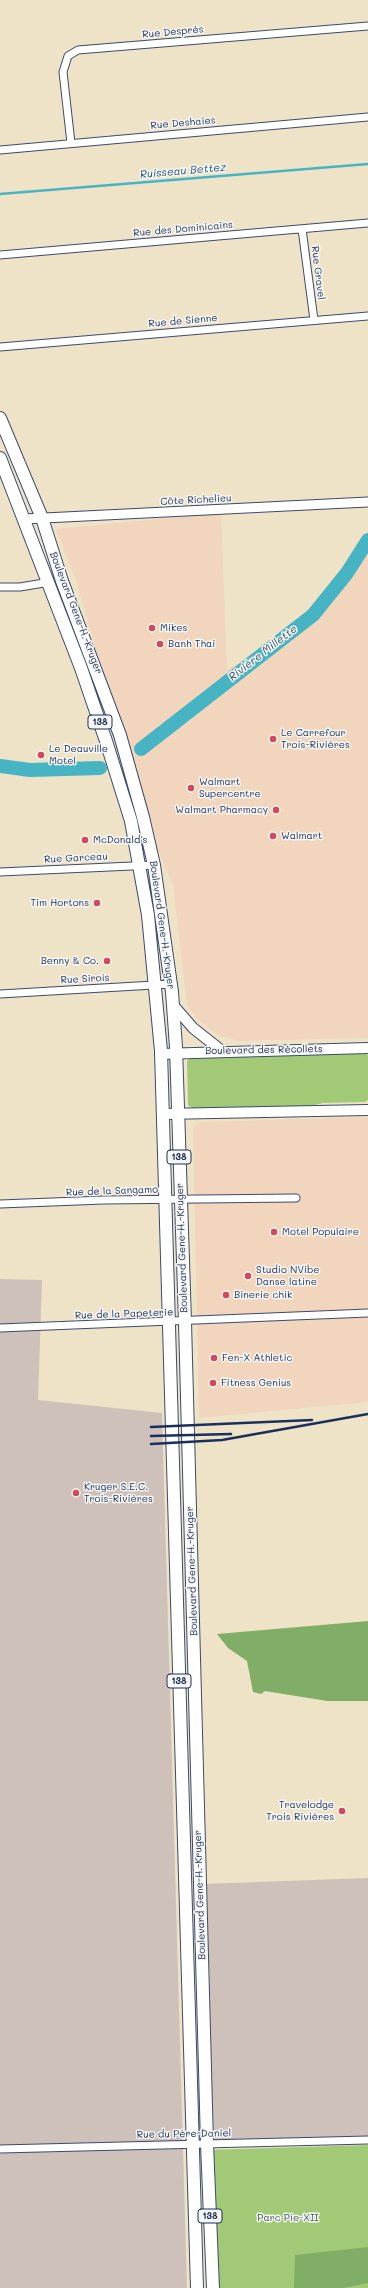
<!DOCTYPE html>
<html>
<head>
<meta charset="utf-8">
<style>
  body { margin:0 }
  canvas { display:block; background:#eee3c6 }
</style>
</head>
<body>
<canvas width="368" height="2288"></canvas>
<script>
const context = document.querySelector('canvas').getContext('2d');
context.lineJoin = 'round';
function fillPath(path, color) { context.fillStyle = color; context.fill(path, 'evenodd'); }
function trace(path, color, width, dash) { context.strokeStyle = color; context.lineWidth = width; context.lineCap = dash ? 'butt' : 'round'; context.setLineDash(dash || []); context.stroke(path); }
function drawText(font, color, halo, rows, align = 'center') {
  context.font = font + ' Mali,sans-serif'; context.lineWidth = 3; context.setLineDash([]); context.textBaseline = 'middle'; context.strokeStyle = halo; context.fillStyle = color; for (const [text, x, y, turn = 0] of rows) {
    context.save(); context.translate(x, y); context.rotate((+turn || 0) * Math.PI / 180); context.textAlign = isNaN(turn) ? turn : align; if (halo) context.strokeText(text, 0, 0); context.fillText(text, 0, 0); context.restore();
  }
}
fillPath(new Path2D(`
  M 221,513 L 227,669 L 291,635 L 368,533 L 368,1038 L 239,1041 L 220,1036 L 207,1027 L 197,1019 L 187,1005 L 173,885 L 144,818 L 77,583 L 56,529 Z
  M 368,1117 L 368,1402 L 199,1418 L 193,1127 L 199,1122 Z`), '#f1d5bd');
fillPath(new Path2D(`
  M 0,1279 L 42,1280 L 38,1400 L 162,1413 L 187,2288 L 0,2288 Z
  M 368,1878 L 368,2136 L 207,2143 L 202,1884 Z`), '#cec1ba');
fillPath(new Path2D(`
  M 364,1053 L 368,1055 L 368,1100 L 365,1102 L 323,1103 L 306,1107 L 192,1108 L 188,1105 L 187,1061 L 191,1057 Z
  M 368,2145 L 368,2288 L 209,2288 L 206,2150 Z`), '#a2ca76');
fillPath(new Path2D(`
  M 368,1621 L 368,1701 L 327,1701 L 265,1691 L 261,1694 L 253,1692 L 247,1661 L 228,1648 L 217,1634 Z
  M 368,2247 L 368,2283 L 344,2288 L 294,2288 L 295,2255 Z`), '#81ae67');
trace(new Path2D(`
  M 0,194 L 368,164`), '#46b4c2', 2.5);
trace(new Path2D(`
  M 141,749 L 313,615 L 347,573 L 368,540
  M 0,766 L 30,770 L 100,768`), '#46b4c2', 14);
const minor = new Path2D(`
  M 71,143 L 63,72 L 68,56 L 78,50 L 368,26
  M 0,150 L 368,117
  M 302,229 L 314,320
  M 0,255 L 368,223
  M 0,347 L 368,316
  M 0,587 L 20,587 L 50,582
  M 0,872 L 154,865
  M 0,994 L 171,984
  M 0,1204 L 104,1200 L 296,1198
  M 0,1328 L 368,1313
  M 0,2149 L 368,2140`);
const tertiary = new Path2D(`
  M 24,519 L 368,502`);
const secondary = new Path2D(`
  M 173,1005 L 193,1028 L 222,1051
  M 160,1054 L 368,1048
  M 163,1114 L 368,1110`);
const primary = new Path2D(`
  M 0,418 L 42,518 L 62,581 L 120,735 L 143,817 L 154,865 L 172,992 L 176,1047 L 185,1322 L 207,2144 L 213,2288
  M 0,458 L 81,668 L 106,741 L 131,821 L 148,915 L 161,1051 L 197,2288`);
trace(minor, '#3b4a6e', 9);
trace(tertiary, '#3b4a6e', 11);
trace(secondary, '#3b4a6e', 12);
trace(primary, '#3b4a6e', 14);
trace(minor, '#fff', 7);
trace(tertiary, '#fff', 9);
trace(secondary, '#fff', 10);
trace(primary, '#fff', 12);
trace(new Path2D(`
  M 151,1427 L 312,1420
  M 151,1436 L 231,1434
  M 151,1444 L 222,1440 L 368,1414`), '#1b2f5e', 2.5);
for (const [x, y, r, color] of [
  [152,628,4,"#d1495b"],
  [160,644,4,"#d1495b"],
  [273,739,4,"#d1495b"],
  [41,755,4,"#d1495b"],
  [191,788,4,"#d1495b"],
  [276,810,4,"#d1495b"],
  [273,836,4,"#d1495b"],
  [85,840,4,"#d1495b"],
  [97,903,4,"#d1495b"],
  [107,961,4,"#d1495b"],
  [274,1232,4,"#d1495b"],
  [248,1276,4,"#d1495b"],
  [226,1295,4,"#d1495b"],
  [214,1358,4,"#d1495b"],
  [213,1383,4,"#d1495b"],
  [76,1493,4,"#d1495b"],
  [342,1811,4,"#d1495b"]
]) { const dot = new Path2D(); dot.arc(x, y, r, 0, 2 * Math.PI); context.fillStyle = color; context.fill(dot); trace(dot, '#f6f6f2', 1.5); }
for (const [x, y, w] of [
  [100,722,24],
  [179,1157,24],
  [179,1681,24],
  [210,2216,24]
]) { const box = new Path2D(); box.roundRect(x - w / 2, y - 7, w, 14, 3); context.fillStyle = '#f6f6f2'; context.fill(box); trace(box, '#1b2f5e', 1); }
drawText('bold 9px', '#1b2f5e', null, [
  ["138",100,722],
  ["138",179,1157],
  ["138",179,1681],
  ["138",210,2216]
]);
drawText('10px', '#1b2f5e', '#f6f6f2', [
  ["Rue Després",173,32,-5],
  ["Rue Deshaies",183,123,-5],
  ["Rue des Dominicains",183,229,-5],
  ["Rue Gravel",318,273,83],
  ["Rue de Sienne",183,321,-5],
  ["Côte Richelieu",196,500,-3],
  ["Boulevard Gene-H.-Kruger",76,613,69],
  ["Rue Garceau",76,858,-3],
  ["Boulevard Gene-H.-Kruger",162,925,82],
  ["Rue Sirois",85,979,-3],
  ["Boulevard des Récollets",264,1050,-1],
  ["Rue de la Sangamo",112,1191,-2],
  ["Boulevard Gene-H.-Kruger",182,1248,-92],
  ["Rue de la Papeterie",124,1314,-2],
  ["Boulevard Gene-H.-Kruger",192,1571,-92],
  ["Boulevard Gene-H.-Kruger",200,1895,-92],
  ["Rue du Père-Daniel",184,2134,-1]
]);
drawText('10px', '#1b2f5e', '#f6f6f2', [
  ["Mikes",160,628],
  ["Banh Thai",168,644],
  ["Le Carrefour",281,733],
  ["Trois-Rivières",281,745],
  ["Le Deauville",49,749],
  ["Motel",49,761],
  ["Walmart",199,782],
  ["Supercentre",199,794],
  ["Walmart Pharmacy",268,810,"right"],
  ["Walmart",281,836],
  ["McDonald's",93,840],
  ["Tim Hortons",89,903,"right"],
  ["Benny & Co.",99,961,"right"],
  ["Motel Populaire",282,1232],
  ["Studio NVibe",256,1270],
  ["Danse latine",256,1282],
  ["Binerie chik",234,1295],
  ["Fen-X Athletic",222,1358],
  ["Fitness Genius",221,1383],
  ["Kruger S.E.C.",84,1487],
  ["Trois-Rivières",84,1499],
  ["Travelodge",334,1805,"right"],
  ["Trois Rivières",334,1817,"right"]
], 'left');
drawText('10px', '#3d5664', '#f6f6f2', [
  ["Parc Pie-XII",288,2218]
]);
drawText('italic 11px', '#28577c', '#f6f6f2', [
  ["Ruisseau Bettez",183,171,-5],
  ["Rivière Millette",263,653,-38]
]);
</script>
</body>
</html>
